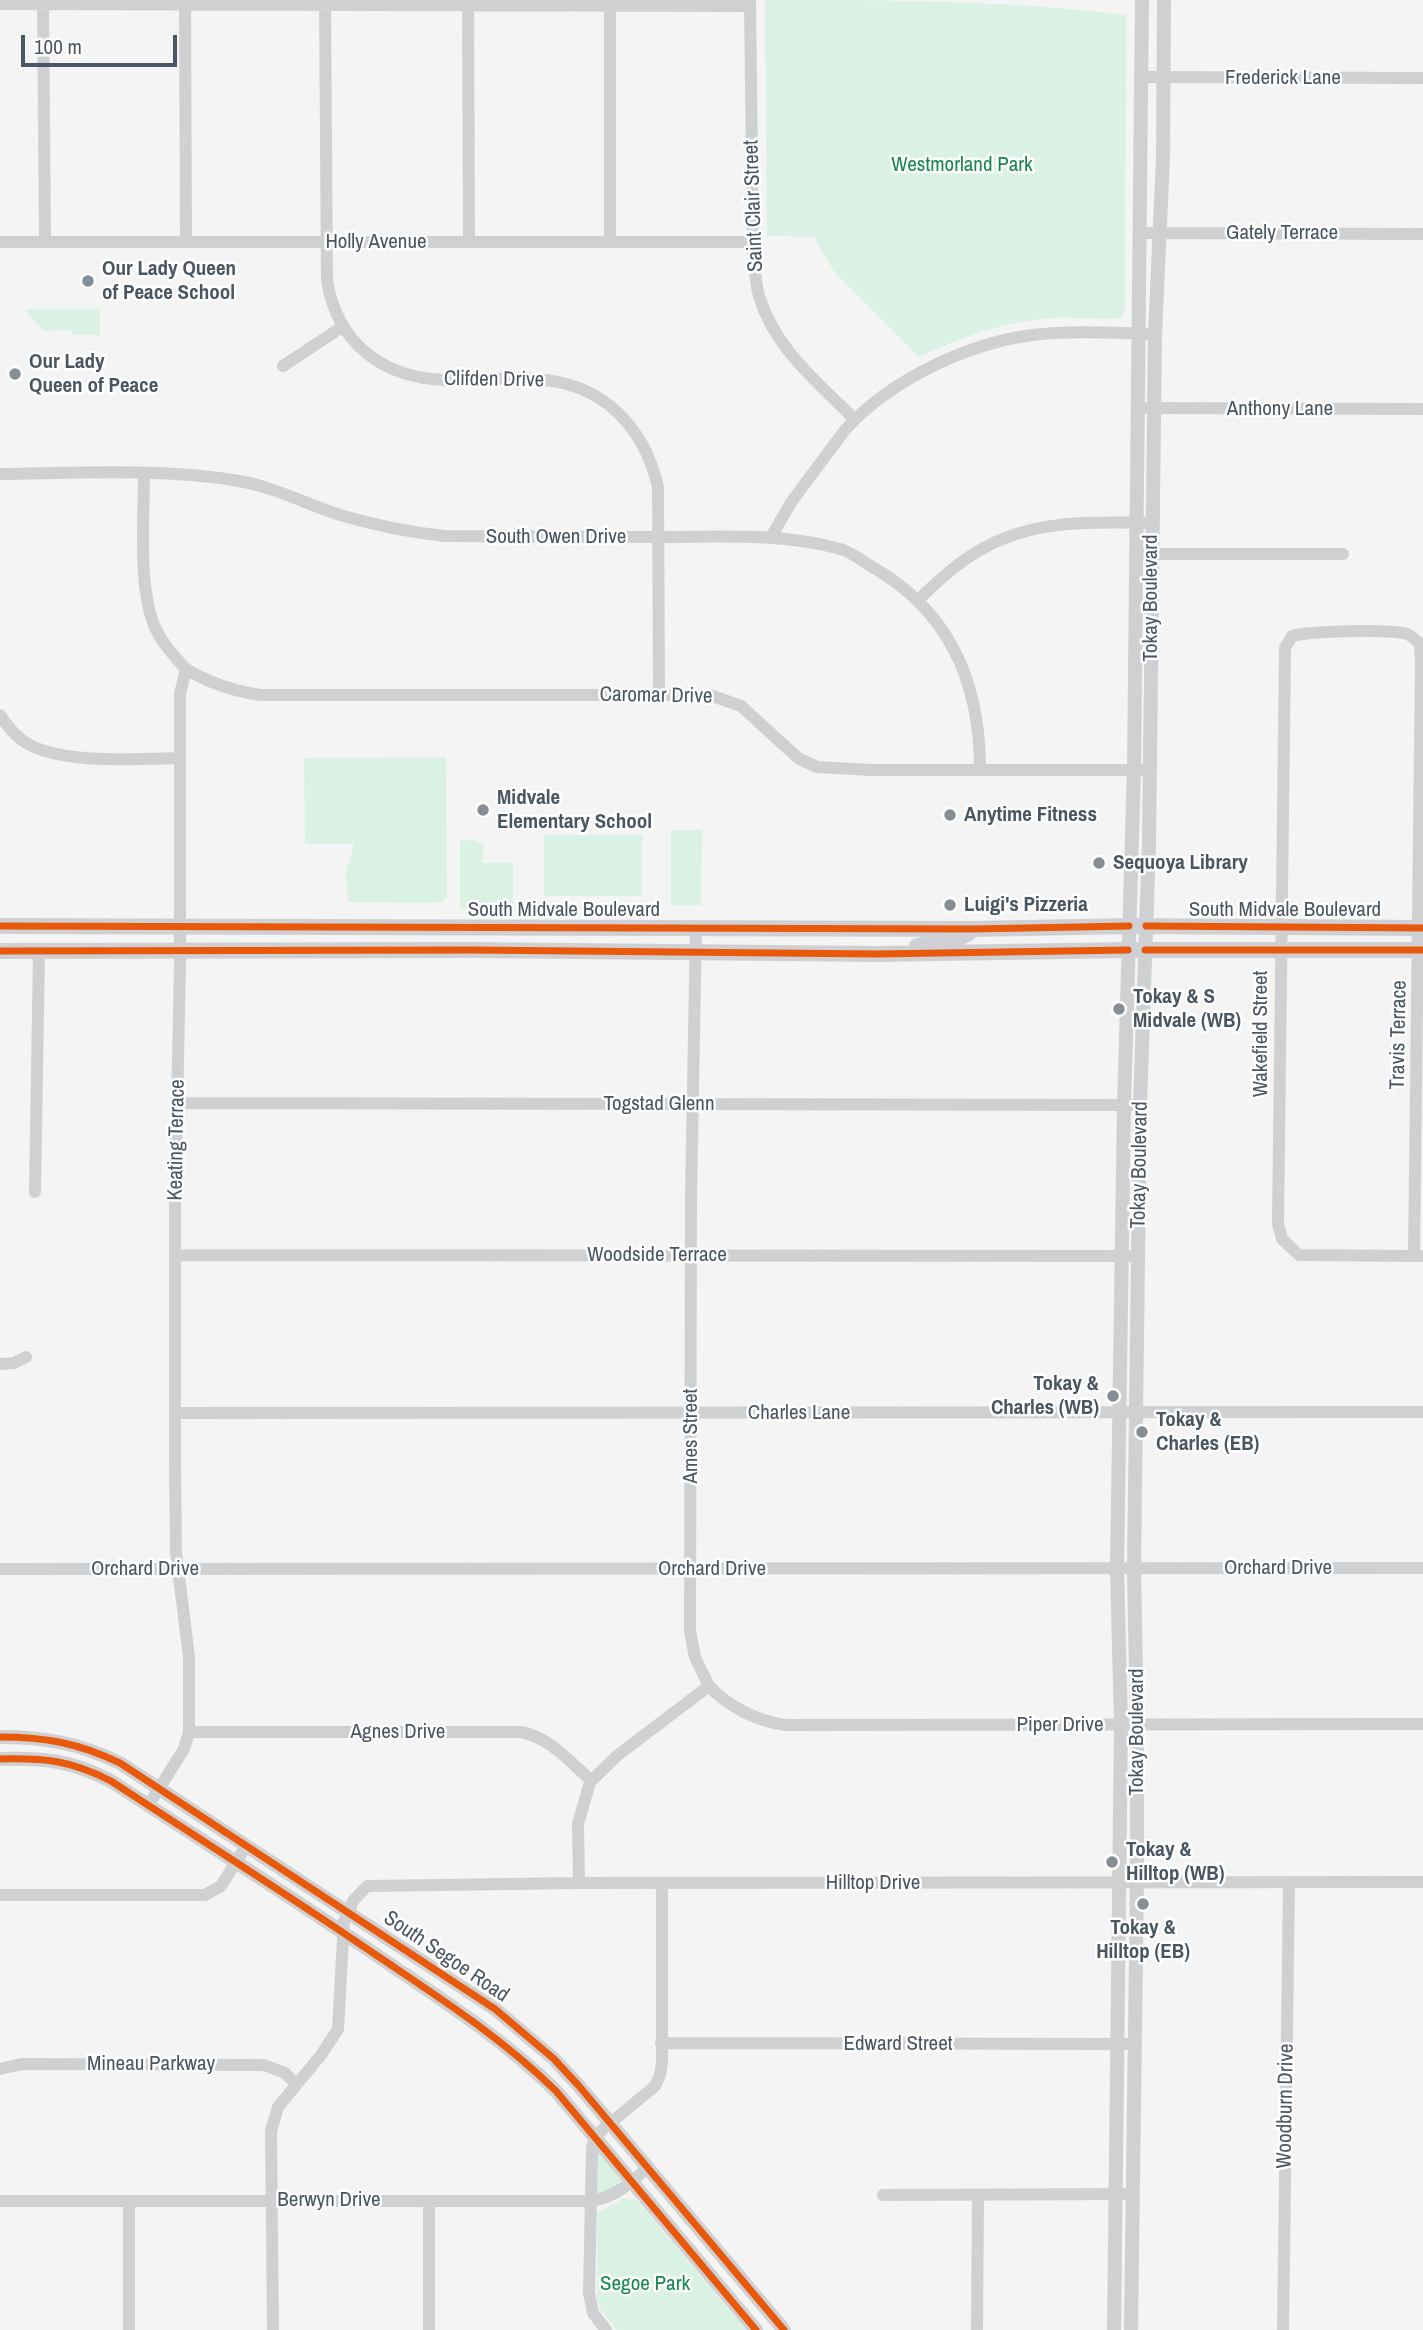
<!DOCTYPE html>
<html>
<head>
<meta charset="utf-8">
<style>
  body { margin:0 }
  #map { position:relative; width:1423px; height:2330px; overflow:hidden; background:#f4f4f4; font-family:"Archivo Narrow",sans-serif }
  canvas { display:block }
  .scale { position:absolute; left:21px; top:35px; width:156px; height:32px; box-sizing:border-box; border:4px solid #4a5661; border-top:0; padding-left:9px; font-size:21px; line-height:24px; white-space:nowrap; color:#4a5661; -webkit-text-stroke:5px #fff; paint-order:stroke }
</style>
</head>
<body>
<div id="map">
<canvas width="1423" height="2330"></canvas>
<div class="scale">100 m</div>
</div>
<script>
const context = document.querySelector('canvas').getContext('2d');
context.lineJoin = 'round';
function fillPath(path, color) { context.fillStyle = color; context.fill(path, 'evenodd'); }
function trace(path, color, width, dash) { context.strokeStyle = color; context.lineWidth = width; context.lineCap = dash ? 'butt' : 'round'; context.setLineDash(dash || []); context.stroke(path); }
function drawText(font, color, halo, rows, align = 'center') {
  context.font = font + ' "Archivo Narrow",sans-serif'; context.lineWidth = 5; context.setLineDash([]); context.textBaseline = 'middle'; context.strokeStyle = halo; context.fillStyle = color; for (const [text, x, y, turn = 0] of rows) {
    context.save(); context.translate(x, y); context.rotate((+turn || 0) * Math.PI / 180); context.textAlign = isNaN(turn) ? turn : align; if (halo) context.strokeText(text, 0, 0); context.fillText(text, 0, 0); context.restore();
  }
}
fillPath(new Path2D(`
  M 765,0 C 885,0 1008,0 1126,15 L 1125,311 L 1121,317 L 1115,319 C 1095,319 1075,317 1055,318 C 1007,320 961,337 919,357 L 833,270 L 814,237 L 767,236 Z
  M 27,309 L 100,309 L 100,335 L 72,335 L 72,330 L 44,331 L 27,313 Z
  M 446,757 L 447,897 L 442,901 L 432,903 L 348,902 L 346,873 L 354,844 L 305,844 L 304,758 Z
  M 671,830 L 702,830 L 701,905 L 671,905 Z
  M 544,835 L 642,835 L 642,896 L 544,896 Z
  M 475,840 L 484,846 L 482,863 L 513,863 L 513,909 L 460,909 L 460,841 Z
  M 593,2144 L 632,2182 L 590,2201 Z
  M 624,2198 L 637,2200 L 746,2330 L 617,2330 L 600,2309 L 597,2298 L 597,2213 Z`), '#d9f2e3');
trace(new Path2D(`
  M 43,0 L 45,242
  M 185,0 L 186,242
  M 325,0 L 327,280 C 337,343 382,378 446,380 C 482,381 521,374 558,382 C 612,393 646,434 658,487 L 659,694
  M 468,0 L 469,242
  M 610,0 L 610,242
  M 750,0 L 753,252 C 755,266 755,282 759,296 C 775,349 817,381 854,419
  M 0,4 L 750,6
  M 1142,77 L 1423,78
  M 1141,233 L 1423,234
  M 0,242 L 753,242
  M 283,366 L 342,327
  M 1145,408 L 1423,409
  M 0,474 C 79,473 161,468 239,481 C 274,487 306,504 340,515 C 374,525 408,532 444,536 C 516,537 589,537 662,537 C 720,537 780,533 837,548 C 851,551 862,561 874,568 C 950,612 980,684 980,769
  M 144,474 C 144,518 138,584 154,625 C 161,642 174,656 186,669 L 180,694 L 180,965 L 175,1204 L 175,1463 L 176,1552 L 189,1657 L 189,1732 L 184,1749 L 148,1806
  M 771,537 L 792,501 L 845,430 C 890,380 966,344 1032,335 C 1073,330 1114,333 1155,334
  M 1143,554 L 1343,554
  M 918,600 C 938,581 958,562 982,549 C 1034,519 1094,522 1152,523
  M 186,669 C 209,683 234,691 260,695 L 710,695 L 741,706 L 798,758 L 817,767 L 871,770 L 1150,770
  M 0,715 C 6,724 14,734 22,740 C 54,765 139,759 179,758
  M 178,1103 L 1133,1105
  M 35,1192 L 39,951
  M 175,1255 L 1138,1256
  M 1414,1256 L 1421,663 L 1420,644 C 1416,640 1412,636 1407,634 C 1387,629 1311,631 1292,636 L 1285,648 L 1278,1224 L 1282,1239 L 1299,1255 L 1414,1256 L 1423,1256
  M 0,1364 L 14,1363 L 26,1357
  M 175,1413 L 1423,1412
  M 0,1569 L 1423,1568
  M 709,1686 C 730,1708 754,1720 785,1725 L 1423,1724
  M 189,1732 L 521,1732 C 549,1737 570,1762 591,1780
  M 579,1883 L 578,1824 L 590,1782 L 618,1755 L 709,1686 L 695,1657 L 690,1631 L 691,1197 L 696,927
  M 0,1895 L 205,1895 L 221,1886 L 246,1846
  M 661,2043 L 1135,2044
  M 0,2069 L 22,2064 L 264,2065 L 285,2073 L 296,2084
  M 883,2195 L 1132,2194
  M 0,2201 L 590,2201 C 614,2198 630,2184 647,2168
  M 429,2201 L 429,2330
  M 129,2330 L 129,2201
  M 273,2330 L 271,2131 L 278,2107 L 321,2055 L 338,2029 L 344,1921 L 353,1901 L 367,1886 L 579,1883 L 1423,1882
  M 606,2330 L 593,2313 L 589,2293 L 592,2148 L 595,2138 L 602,2130 L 655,2086 L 660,2075 L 662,2063 L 662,1883
  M 977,2330 L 978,2195
  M 1283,2330 L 1289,1882`), '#ced0d2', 12);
trace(new Path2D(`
  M 0,1737 C 46,1737 78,1743 120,1763 L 495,2009 L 554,2059 L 579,2086 L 784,2330
  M 0,1759 C 45,1758 70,1760 111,1781 C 201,1840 293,1898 382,1959 C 443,2000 503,2039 556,2091 L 756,2330
  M 1114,2330 L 1121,1724 L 1117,1569 L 1124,1104 L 1134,770 L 1142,0
  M 1131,2330 L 1137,1882 L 1137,1725 L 1134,1568 L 1140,1105 L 1149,843 L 1155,334 L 1163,158 L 1164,0`), '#ced0d2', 14);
trace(new Path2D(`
  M 0,926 L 973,929 L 1129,926 L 1423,928
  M 917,946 L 959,938 L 969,933
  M 0,951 L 472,950 L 877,954 L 1128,950 L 1423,950`), '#ced0d4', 16);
trace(new Path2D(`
  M 0,926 L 973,929 L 1129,926
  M 1146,926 L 1423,928
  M 1145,950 L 1423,950
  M 0,951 L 472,950 L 877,954 L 1128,950
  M 0,1737 C 46,1737 78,1743 120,1763 L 495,2009 L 554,2059 L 579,2086 L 784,2330
  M 0,1759 C 45,1758 70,1760 111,1781 C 201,1840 293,1898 382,1959 C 443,2000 503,2039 556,2091 L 756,2330`), '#e8590c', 7);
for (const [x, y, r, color] of [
  [88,281,7,"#868d94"],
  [15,374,7,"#868d94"],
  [483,810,7,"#868d94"],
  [950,815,7,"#868d94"],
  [1099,863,7,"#868d94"],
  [950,905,7,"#868d94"],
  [1119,1009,7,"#868d94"],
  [1113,1396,7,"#868d94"],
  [1142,1432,7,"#868d94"],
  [1112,1862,7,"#868d94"],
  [1143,1904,7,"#868d94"]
]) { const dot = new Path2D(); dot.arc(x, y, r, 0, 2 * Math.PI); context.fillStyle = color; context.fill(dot); trace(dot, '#fff', 2.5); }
drawText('21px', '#4a5661', '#fff', [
  ["Frederick Lane",1283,78],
  ["Saint Clair Street",754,206,-92],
  ["Gately Terrace",1282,233],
  ["Holly Avenue",376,242],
  ["Clifden Drive",494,380,1],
  ["Anthony Lane",1280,409],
  ["South Owen Drive",556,537],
  ["Tokay Boulevard",1151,598,-90],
  ["Caromar Drive",656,696,1],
  ["South Midvale Boulevard",564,910],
  ["South Midvale Boulevard",1285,910],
  ["Wakefield Street",1261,1034,-90],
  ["Travis Terrace",1399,1035,-89],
  ["Togstad Glenn",659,1104],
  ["Keating Terrace",177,1140,-89],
  ["Tokay Boulevard",1140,1165,-89],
  ["Woodside Terrace",657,1255],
  ["Charles Lane",799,1413],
  ["Ames Street",691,1436,-90],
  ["Orchard Drive",1278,1568],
  ["Orchard Drive",145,1569],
  ["Orchard Drive",712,1569],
  ["Piper Drive",1060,1725],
  ["Agnes Drive",398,1732],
  ["Tokay Boulevard",1137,1732,-90],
  ["Hilltop Drive",873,1883],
  ["South Segoe Road",446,1957,34],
  ["Edward Street",898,2044],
  ["Mineau Parkway",151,2064],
  ["Woodburn Drive",1286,2106,-89],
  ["Berwyn Drive",329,2200]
]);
drawText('21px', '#17864f', '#fff', [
  ["Westmorland Park",962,165],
  ["Segoe Park",645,2284]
]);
drawText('bold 21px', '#4a5661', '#fff', [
  ["Our Lady Queen",102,269],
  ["of Peace School",102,293],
  ["Our Lady",29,362],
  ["Queen of Peace",29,386],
  ["Midvale",497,798],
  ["Elementary School",497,822],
  ["Anytime Fitness",964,815],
  ["Sequoya Library",1113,863],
  ["Luigi's Pizzeria",964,905],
  ["Tokay & S",1133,997],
  ["Midvale (WB)",1133,1021],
  ["Tokay &",1099,1384,"right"],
  ["Charles (WB)",1099,1408,"right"],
  ["Tokay &",1156,1420],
  ["Charles (EB)",1156,1444],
  ["Tokay &",1126,1850],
  ["Hilltop (WB)",1126,1874],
  ["Tokay &",1143,1928,"center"],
  ["Hilltop (EB)",1143,1952,"center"]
], 'left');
</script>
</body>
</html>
